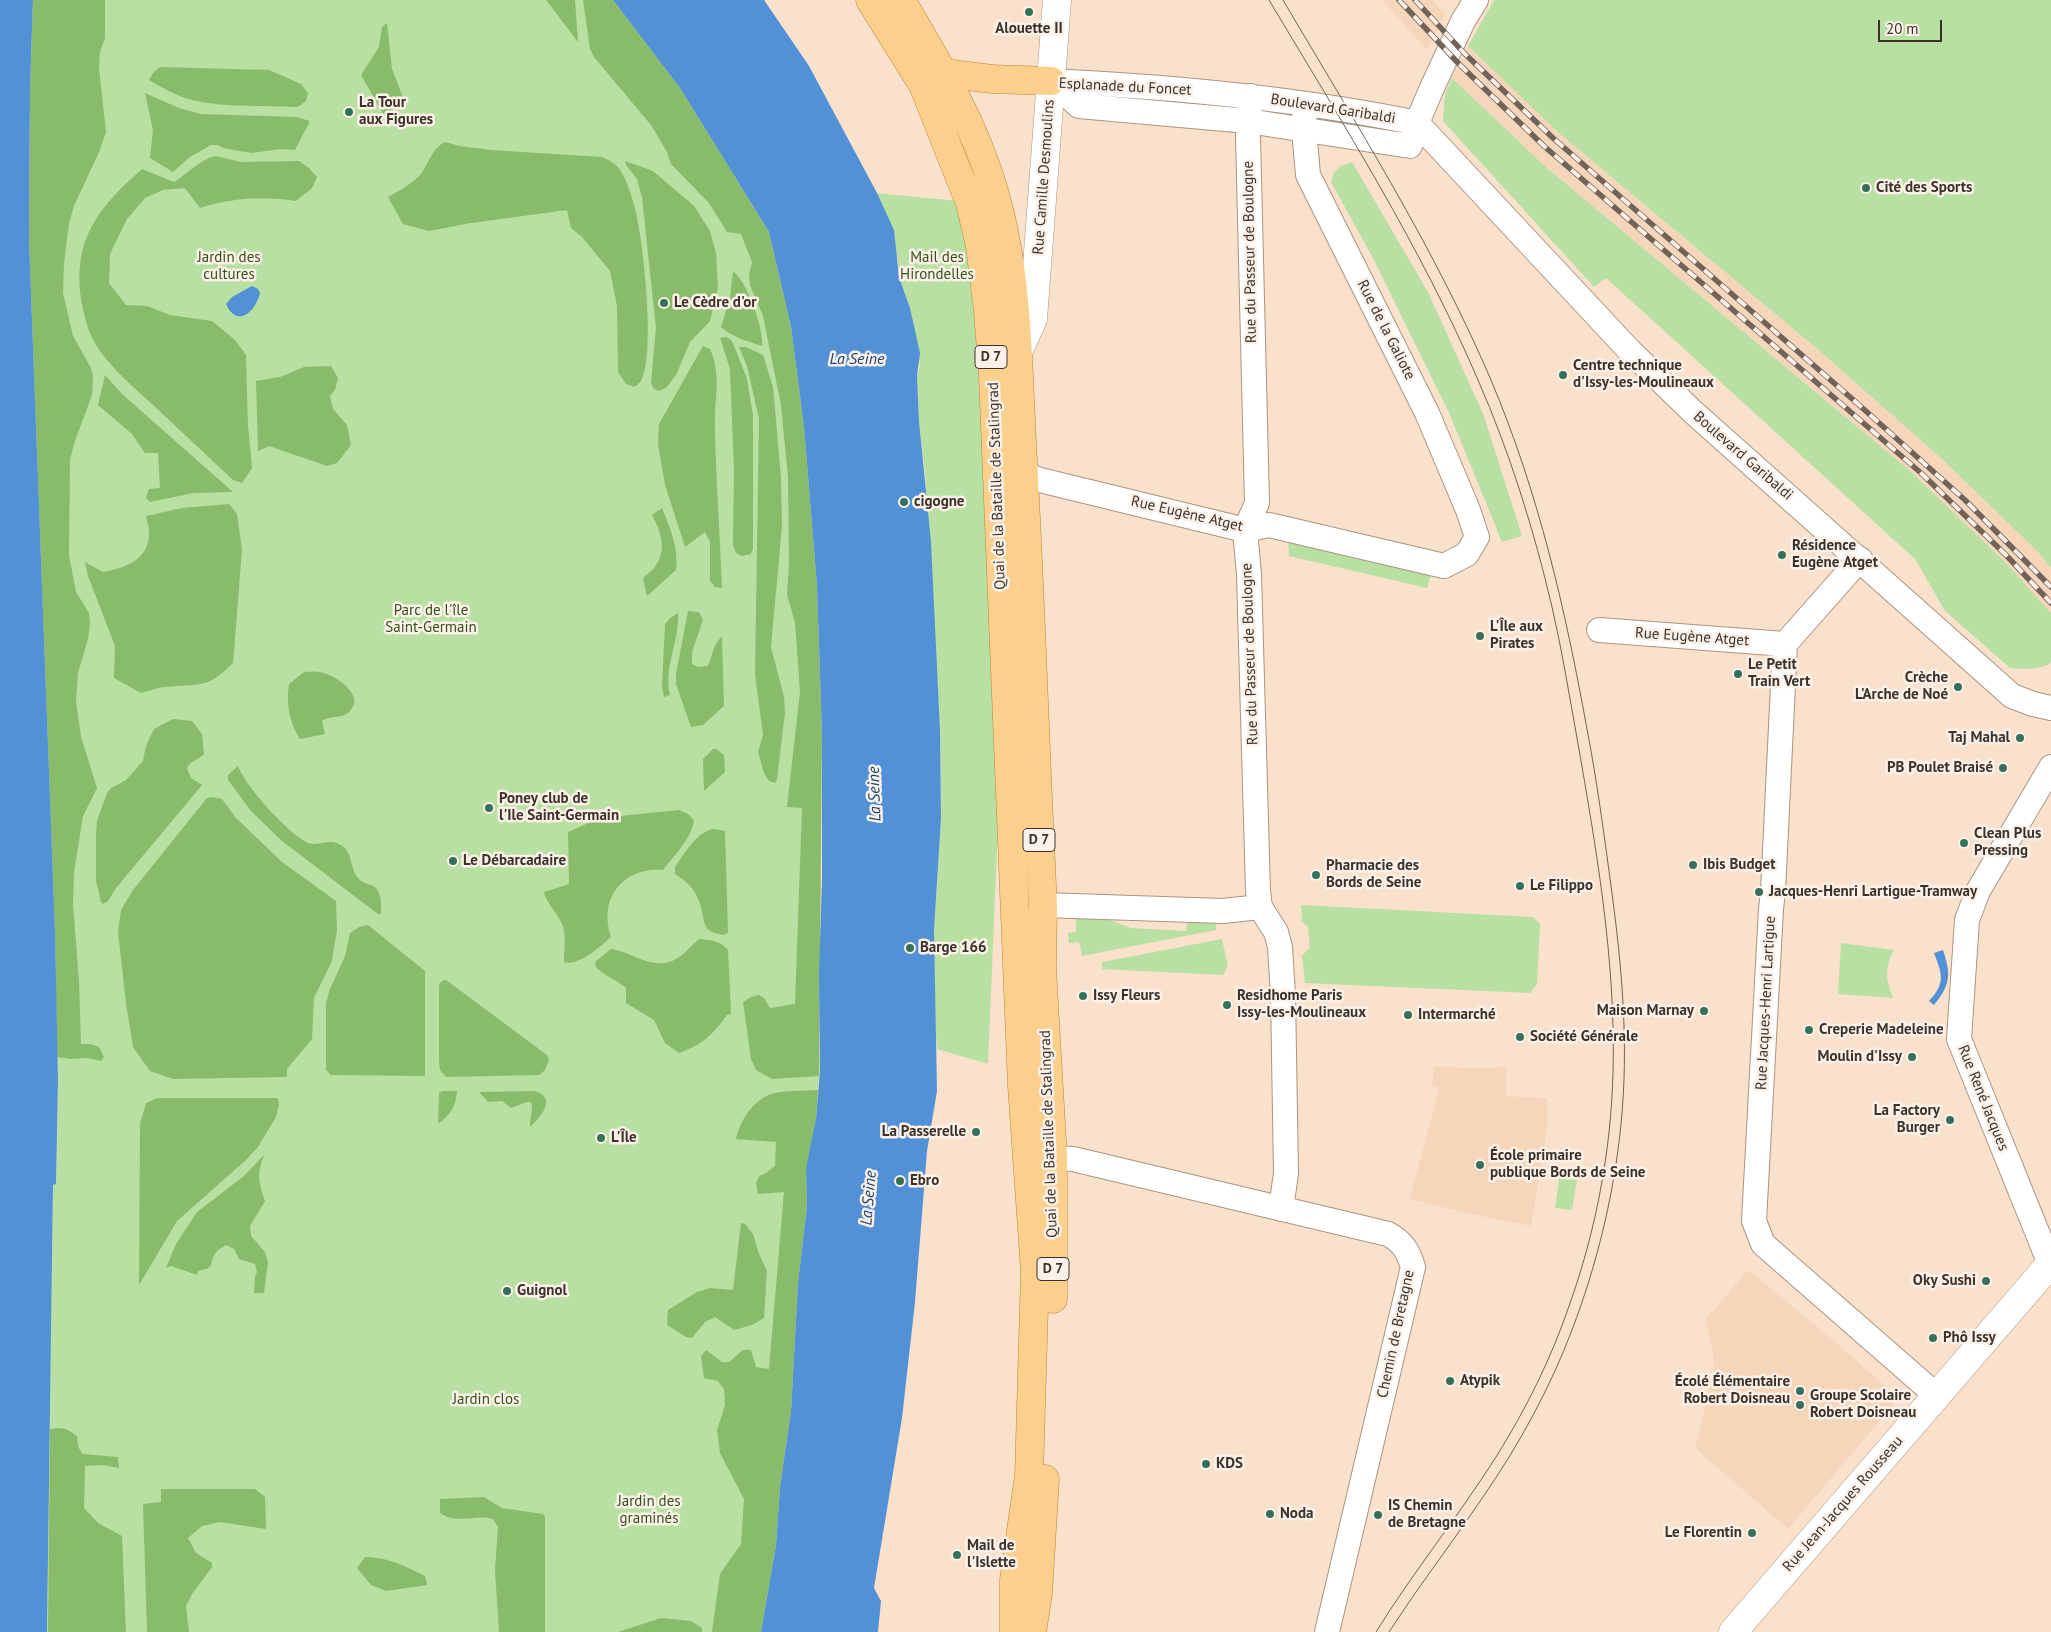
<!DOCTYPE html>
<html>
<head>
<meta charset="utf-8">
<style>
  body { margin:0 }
  #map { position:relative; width:2051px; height:1632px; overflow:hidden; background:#fae1cb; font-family:"PT Sans",sans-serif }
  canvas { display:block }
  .scale { position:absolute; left:1878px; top:20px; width:64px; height:22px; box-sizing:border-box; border:2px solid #3c322a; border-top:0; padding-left:6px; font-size:15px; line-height:18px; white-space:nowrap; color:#3c322a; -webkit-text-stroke:4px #fbf1e8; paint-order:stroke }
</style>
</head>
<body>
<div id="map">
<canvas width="2051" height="1632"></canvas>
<div class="scale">20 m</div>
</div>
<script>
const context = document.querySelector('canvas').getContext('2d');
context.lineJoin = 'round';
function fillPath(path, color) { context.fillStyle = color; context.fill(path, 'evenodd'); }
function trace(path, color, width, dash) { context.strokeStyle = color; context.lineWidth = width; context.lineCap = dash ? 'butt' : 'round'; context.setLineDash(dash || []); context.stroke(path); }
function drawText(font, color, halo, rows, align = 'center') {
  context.font = font + ' "PT Sans",sans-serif'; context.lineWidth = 5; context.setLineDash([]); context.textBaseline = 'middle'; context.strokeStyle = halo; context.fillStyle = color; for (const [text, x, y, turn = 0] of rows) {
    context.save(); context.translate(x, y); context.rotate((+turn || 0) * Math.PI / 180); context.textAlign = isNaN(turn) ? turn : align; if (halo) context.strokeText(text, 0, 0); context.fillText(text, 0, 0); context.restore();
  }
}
fillPath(new Path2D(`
  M 1382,0 L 1433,0 L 1445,14 L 1427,50 Z
  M 1468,46 L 1560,134 L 1815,347 L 1941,458 L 2038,552 L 2051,568 L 2051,613 L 2005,562 L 1909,470 L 1547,168 L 1452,78 Z
  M 1434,1067 L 1485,1068 L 1506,1067 L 1506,1096 L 1547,1098 L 1547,1131 L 1531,1226 L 1466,1213 L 1410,1199 L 1439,1088 L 1432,1086 Z
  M 1748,1270 L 1819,1328 L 1899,1398 L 1788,1529 L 1695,1448 L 1712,1378 L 1714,1360 L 1706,1319 Z`), '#f5d6bb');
fillPath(new Path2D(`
  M 33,0 L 613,0 L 680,88 L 791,327 L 820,1070 L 761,1632 L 47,1632 L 53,1184 L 56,1184 L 58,1080 L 55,931 L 29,239 Z
  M 1494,0 L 2051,0 L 2051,568 L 2038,552 L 1941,458 L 1815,347 L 1560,134 L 1468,46 Z
  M 1452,78 L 1547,168 L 1909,470 L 2005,562 L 2051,613 L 2051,662 L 2046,666 L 2029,669 L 2010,668 L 1945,611 L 1915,559 L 1606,278 L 1594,287 L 1443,121 L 1445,94 Z
  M 1352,162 L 1428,292 L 1484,416 L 1522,536 L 1502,542 L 1450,415 L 1374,260 L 1331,182 L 1334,172 L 1341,166 Z
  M 877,193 L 968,202 L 993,413 L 1002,729 L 988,1064 L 937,1049 L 935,1018 L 934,930 L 941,818 L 940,731 L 925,474 L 919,421 L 917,376 L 920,365 L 910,308 L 899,277 L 898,260 Z
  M 1288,537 L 1432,571 L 1427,588 L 1289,556 Z
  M 1301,905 L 1533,917 L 1540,924 L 1537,984 L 1530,993 L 1305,983 L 1302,956 L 1310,947 L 1308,927 L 1302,922 Z
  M 1097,915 L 1131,928 L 1186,931 L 1188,919 L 1216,921 L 1216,930 L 1082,956 L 1079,942 L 1069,943 L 1068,933 L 1076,932 L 1076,917 Z
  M 1222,939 L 1228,966 L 1223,975 L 1102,969 L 1102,962 Z
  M 1841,943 L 1894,950 C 1884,967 1886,980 1893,998 L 1838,994 Z
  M 1560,1172 L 1578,1174 L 1572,1210 L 1555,1208 Z`), '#b8e0a2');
fillPath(new Path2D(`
  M 33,0 L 105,0 L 105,38 L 100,52 L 99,68 L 106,132 L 99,152 L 74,206 L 69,223 L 64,264 L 63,293 L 73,336 L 91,368 L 93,377 L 92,395 L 75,441 L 70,460 L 69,555 L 76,592 L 89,613 L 90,623 L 88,639 L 78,673 L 76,701 L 81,737 L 97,788 L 83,816 L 74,872 L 73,905 L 79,981 L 81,1044 L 91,1044 L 99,1047 L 104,1057 L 101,1061 L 87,1058 L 71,1059 L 57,1057 L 55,931 L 29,239 L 30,89 Z
  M 546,0 L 575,0 L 578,42 Z
  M 583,0 L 613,0 L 680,88 L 769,232 L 791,327 L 804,427 L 817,586 L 822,735 L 819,1076 L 772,1079 L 756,1070 L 751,1059 L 743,1002 L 751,997 L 759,995 L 764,998 L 770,1008 L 795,1004 L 802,808 L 787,807 L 800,692 L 795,622 L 787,595 L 789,563 L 788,477 L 781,405 L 763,316 L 750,285 L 749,275 L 752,262 L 741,234 L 727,232 L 709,203 L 671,164 L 667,152 L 651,125 L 594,57 L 590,49 Z
  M 387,23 L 392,69 L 404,100 L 384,115 L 361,75 L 379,47 L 382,27 Z
  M 160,67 L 269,70 L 301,84 L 308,93 L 306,101 L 298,107 C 263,105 225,108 192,100 C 176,96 163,88 149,80 L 153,73 Z
  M 145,93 L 179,108 L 201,114 L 296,117 L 310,121 L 295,150 L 281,149 L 251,153 L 223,148 L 218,145 L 211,145 L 190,157 L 173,172 L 150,158 L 153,130 Z
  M 445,142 L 460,146 L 490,150 L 602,157 C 611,161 617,164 622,173 C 632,192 637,214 640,235 C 645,266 654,352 642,379 C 640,383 637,385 634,387 L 626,384 L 618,372 L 617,306 L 610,271 L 582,237 L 571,228 L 567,210 L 471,223 L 429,231 L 403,224 L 388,197 C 399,191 412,184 421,174 C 429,163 432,148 445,142 Z
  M 215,156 L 241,162 L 299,161 L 309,168 L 317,177 L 312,188 L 296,201 C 264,196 231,198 200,208 L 185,188 L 163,190 L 145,198 L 127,219 L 110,254 L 109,283 L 126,305 L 147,306 L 170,315 L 212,321 L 235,340 L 246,355 L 248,425 L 252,468 L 242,483 L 233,480 C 206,455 179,429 152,404 C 134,388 106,363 95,343 C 87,330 84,314 81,299 C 72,239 100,206 142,169 L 174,182 C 187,174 201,159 215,156 Z
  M 625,161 L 653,171 L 694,206 L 710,231 L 716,253 L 718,288 L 710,321 L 690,342 L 676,375 L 666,388 L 659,391 L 654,389 L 651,383 L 656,328 L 642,197 L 637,179 L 626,165 Z
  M 733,271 C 747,282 764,328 762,346 C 747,341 732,337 721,327 L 730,298 Z
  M 726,337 L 730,339 L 733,343 L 747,379 L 753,415 L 753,548 L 751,554 L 742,556 L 736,553 L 733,545 L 734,470 L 730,369 L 720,338 Z
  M 703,346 L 710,349 C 722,375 714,401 715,428 C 716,481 720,535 722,588 L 715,587 L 710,581 L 710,542 L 705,532 L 685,547 L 665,485 L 658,444 L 659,424 Z
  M 739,347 L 746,347 L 763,355 L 773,387 L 781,477 L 782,526 L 771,647 L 784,697 L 785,713 L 777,779 L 775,783 L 769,781 L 764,773 L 758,752 L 763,735 L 755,674 L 759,419 L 747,366 Z
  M 331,366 L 338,378 L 335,390 L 330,396 L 333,409 L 347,425 L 351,445 L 337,463 L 327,466 L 269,446 L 258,451 L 256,381 L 280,377 L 304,367 Z
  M 105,375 L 122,394 L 233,492 L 194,493 L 150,502 L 146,498 L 149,489 L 160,488 L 158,453 L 145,453 L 132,434 L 98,405 Z
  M 229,504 L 237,514 L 242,550 L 233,663 C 205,691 199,683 164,687 C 157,688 148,691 141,693 L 114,678 L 115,646 L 88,576 L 85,562 L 103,572 C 124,568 147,561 149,536 C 150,530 147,522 146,516 L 182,508 Z
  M 662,508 C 670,528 679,548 676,570 L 647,596 L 643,579 C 646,574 651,572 654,568 C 668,551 661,532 652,515 Z
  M 688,611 L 699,612 L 703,620 L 692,652 L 692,664 L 698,667 L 708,666 C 714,652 711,649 722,636 L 724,706 L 703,725 L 691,727 L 676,684 L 676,674 Z
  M 678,613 C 680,640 663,668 670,695 L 664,697 L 662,687 L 665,624 L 670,618 Z
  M 304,672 C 309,672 314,671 319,672 C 335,674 368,696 348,713 C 340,719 330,715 322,721 L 325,734 L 300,739 C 289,723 286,703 289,684 Z
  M 173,719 L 192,721 L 202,734 L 204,754 C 199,760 191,760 187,768 L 191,778 L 202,785 L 116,888 L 108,901 L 103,904 L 101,902 L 96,881 L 96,836 L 97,821 L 107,793 L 111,788 L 126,780 L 143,761 L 146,746 L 154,729 Z
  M 713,749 L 716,749 L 724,755 L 725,772 L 704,791 L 703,759 Z
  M 238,766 C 245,786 287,832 306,842 C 317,848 328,838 339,844 C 354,851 349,869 359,879 C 363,884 372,884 376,888 C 382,895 381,906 381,914 L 378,914 L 282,841 L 251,811 L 228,780 L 228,775 Z
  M 213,797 L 222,799 L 236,818 L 282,862 L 336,901 L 337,931 L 334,947 L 332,961 L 314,998 L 312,1039 L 287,1069 L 287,1077 L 173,1079 L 150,1071 L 133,1047 L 126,1003 L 118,932 L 121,910 L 133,890 L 207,798 Z
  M 679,810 L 688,814 L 694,820 C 692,838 674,856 663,870 C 623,867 598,898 611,937 C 601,946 578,967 564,962 C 564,951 566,936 563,926 C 559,915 545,901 544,892 L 569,884 L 568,832 L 600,818 Z
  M 714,829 L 725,831 L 728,933 L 723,935 C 700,931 706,922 700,904 C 696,890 687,881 675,874 L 675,867 C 684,854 697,831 714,829 Z
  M 368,925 L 425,971 L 425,1076 L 331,1075 L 326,1070 L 326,1003 L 330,989 L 345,956 L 350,933 L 359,927 Z
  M 700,939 C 711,940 721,941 728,950 L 731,1014 L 727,1015 C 712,1035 704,1044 679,1053 L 665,1043 L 654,1020 L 626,1003 L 626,988 C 616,979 604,976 595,966 L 596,961 L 611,949 C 634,952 656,974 679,957 C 687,952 692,944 700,939 Z
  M 446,980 L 547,1055 L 549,1060 L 545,1070 L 539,1075 L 446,1077 L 440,1070 L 439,1062 L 439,985 L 442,981 Z
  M 818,1090 L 816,1118 L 806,1168 L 807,1205 L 798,1283 L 791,1411 L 780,1487 L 776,1545 L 761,1632 L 712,1632 L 720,1574 L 741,1544 L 744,1499 L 720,1453 L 717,1430 L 725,1405 L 724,1389 L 718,1381 L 704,1378 L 701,1356 L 706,1350 L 722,1362 L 729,1362 L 743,1350 L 751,1350 L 756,1367 L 769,1369 L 784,1192 L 758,1194 L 756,1183 L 759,1176 L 766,1173 L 775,1166 L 776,1142 L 736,1139 C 740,1121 752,1101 771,1094 C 785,1090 804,1091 818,1090 Z
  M 442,1091 L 457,1091 C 456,1107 450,1115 438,1124 L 439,1093 Z
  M 534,1091 C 558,1097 541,1117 530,1127 C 529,1118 534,1111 531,1102 L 527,1102 L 511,1108 L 502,1101 L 488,1102 L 479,1092 Z
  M 157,1098 L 278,1098 L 279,1105 L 276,1117 L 258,1147 L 246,1160 L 177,1221 L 139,1285 L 140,1124 L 146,1103 Z
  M 265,1154 C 256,1171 259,1184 265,1201 L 250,1226 L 251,1236 L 265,1252 L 268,1262 L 264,1293 L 254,1293 L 255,1277 L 257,1272 L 255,1264 L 239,1259 L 234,1249 L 226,1245 C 223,1247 217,1250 215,1254 C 208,1265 217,1267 198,1271 L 197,1275 L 171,1266 L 166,1268 L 176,1244 L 197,1212 L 244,1176 Z
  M 741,1223 L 745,1224 L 753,1234 L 759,1254 L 767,1271 L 764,1318 L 752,1325 L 734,1330 L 715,1317 L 705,1322 L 692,1338 L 686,1337 L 667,1325 L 668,1310 L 697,1292 L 710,1288 L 733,1290 Z
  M 59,1428 L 66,1429 L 77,1436 L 78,1446 L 82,1454 L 118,1457 L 119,1468 L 103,1465 L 85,1466 L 84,1508 L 98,1523 L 122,1536 L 126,1632 L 48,1632 L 50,1429 Z
  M 161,1489 L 255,1489 L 265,1497 L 266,1529 L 220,1522 L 202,1526 L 188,1538 L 196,1553 L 212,1563 L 212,1567 L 192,1594 L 186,1606 L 189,1632 L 147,1632 L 143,1504 L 161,1502 Z
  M 484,1497 L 502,1508 L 543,1514 L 545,1517 L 545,1632 L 499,1632 L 495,1570 L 498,1527 L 493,1519 C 474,1514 458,1525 440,1513 L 440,1499 Z
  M 365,1557 C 388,1557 405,1566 425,1576 L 427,1585 L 386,1591 L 371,1585 L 357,1568 Z
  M 661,1618 L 691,1621 L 702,1628 L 702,1632 L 618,1632 Z`), '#88bb6a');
fillPath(new Path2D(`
  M 0,0 L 33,0 L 30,89 L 29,239 L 55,931 L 58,1080 L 56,1184 L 53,1185 L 47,1632 L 0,1632 Z
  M 613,0 L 764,0 L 809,66 L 877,193 L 894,230 L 899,277 L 910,308 L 920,353 L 917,376 L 919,421 L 931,542 L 940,731 L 941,818 L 934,930 L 937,1091 L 927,1151 L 915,1302 L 902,1418 L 874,1588 L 881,1601 L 878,1632 L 761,1632 L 776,1545 L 780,1487 L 791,1411 L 798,1283 L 807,1205 L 806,1168 L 816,1118 L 820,1070 L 819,974 L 822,879 L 822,735 L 817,586 L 804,427 L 791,327 L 769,232 L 680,88 Z
  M 252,286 L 258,289 L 260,293 C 255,313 237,328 226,304 L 232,297 Z
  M 1943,950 C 1951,974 1951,984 1934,1005 L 1929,1001 C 1946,983 1942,974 1934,953 Z`), '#5291d5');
const minor = new Path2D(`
  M 1051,81 C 1174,87 1297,98 1417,123 L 1629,350 L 1693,412 L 2012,696 L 2033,704 L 2051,708
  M 1051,81 L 1079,106 L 1248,121 L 1410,146 L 1417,123 L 1431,90 L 1463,21 L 1476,0
  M 1250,96 L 1248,137 L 1257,503 L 1245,530 L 1249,574 L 1258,891 L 1260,907 L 1276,932 L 1280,947 L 1283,995 L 1286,1173 L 1281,1209
  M 1024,474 L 1040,480 L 1245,530 L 1269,525 L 1444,566 L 1467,554 L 1477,537 L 1468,510 L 1427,413 L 1308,175 L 1304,129 L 1305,104
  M 1860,559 L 1785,644 L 1773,891 L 1771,909 L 1754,1221 L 1763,1244 L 1937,1396
  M 1599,630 L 1785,644
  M 1043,905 L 1223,911 L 1260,907
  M 1053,1158 L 1073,1159 L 1388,1234 C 1403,1242 1408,1251 1413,1267 L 1327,1632
  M 2050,1264 L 1959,1039 L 1967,920 L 1978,891 L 2051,767`);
const tertiary = new Path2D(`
  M 1018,352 L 1033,319 L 1057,0
  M 1733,1632 L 2051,1263`);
const primary = new Path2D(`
  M 870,0 L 923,85 L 970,203 L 980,246 L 988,311 L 993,376 L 1022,1086 L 1035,1272 L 1029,1475 L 1014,1580 L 1014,1632
  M 901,0 C 939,64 978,129 997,202 C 1018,280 1018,363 1022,443 C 1031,597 1035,751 1043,905 L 1042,969 L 1053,1158 L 1053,1299
  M 944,73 L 992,79 L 1051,81
  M 1032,1632 L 1038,1594 L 1045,1479`);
trace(minor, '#ab9480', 26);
trace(tertiary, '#ab9480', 29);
trace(primary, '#b78438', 29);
trace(minor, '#fff', 24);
trace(tertiary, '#fff', 28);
trace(primary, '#fbd08c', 28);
trace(new Path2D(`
  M 1269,0 C 1343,124 1421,247 1478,380 C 1510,453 1534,530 1552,607 C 1562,650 1569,694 1577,738 C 1596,847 1616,960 1613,1072 C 1611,1151 1596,1231 1569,1306 C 1551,1359 1526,1409 1496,1457 C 1458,1517 1413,1572 1376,1632
  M 1283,0 C 1356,124 1434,247 1491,380 C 1539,494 1565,608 1587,729 C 1597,781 1604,834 1611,886 C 1622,966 1629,1045 1621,1124 C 1614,1195 1597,1264 1572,1330 C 1550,1388 1520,1443 1485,1494 C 1454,1541 1419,1585 1389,1632`), '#716357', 1);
const rail = new Path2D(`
  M 1399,0 L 1459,64 L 1545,147 L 1921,473 L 2006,555 L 2051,603
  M 1415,0 L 1464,53 L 1553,138 L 1858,404 L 1965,500 L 2051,587`);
trace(rail, '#716357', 5.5);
trace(rail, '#fbf1e8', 4, [11]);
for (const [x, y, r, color] of [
  [1029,12,5,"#35705a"],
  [349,112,5,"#35705a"],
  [1866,188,5,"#35705a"],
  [664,303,5,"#35705a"],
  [1563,375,5,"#35705a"],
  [904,502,5,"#35705a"],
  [1782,555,5,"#35705a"],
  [1480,636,5,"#35705a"],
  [1738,674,5,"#35705a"],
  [1958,687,5,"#35705a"],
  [2020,738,5,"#35705a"],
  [2003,768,5,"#35705a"],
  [489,808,5,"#35705a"],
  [1964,843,5,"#35705a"],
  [453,861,5,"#35705a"],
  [1693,865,5,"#35705a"],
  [1316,875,5,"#35705a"],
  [1520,886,5,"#35705a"],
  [1759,892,5,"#35705a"],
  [910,948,5,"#35705a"],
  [1083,996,5,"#35705a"],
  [1227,1005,5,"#35705a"],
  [1704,1011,5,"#35705a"],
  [1408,1015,5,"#35705a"],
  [1809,1030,5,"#35705a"],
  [1520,1037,5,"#35705a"],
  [1912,1057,5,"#35705a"],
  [1950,1120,5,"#35705a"],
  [976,1132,5,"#35705a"],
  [601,1138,5,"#35705a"],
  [1480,1165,5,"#35705a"],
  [900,1181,5,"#35705a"],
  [1986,1281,5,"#35705a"],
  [507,1291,5,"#35705a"],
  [1933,1338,5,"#35705a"],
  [1450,1381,5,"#35705a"],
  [1800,1391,5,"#35705a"],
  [1800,1405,5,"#35705a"],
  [1206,1464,5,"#35705a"],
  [1270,1514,5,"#35705a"],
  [1378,1515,5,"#35705a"],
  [1752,1533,5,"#35705a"],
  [957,1555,5,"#35705a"]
]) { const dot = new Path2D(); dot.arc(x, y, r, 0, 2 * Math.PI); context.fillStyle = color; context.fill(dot); trace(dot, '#fbf1e8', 2); }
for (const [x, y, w] of [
  [991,357,32],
  [1039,840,32],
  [1053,1269,32]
]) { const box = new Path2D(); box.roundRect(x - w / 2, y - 11.5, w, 23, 4); context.fillStyle = '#fbf1e8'; context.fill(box); trace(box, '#3c322a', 1); }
drawText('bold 14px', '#3c322a', null, [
  ["D 7",991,357],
  ["D 7",1039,840],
  ["D 7",1053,1269]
]);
drawText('bold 15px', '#3c322a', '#fbf1e8', [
  ["Alouette II",1029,29,"center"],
  ["La Tour",359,103],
  ["aux Figures",359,120],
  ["Cité des Sports",1876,188],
  ["Le Cèdre d'or",674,303],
  ["Centre technique",1573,366],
  ["d'Issy-les-Moulineaux",1573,383],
  ["cigogne",914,502],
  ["Résidence",1792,546],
  ["Eugène Atget",1792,563],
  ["L'Île aux",1490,627],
  ["Pirates",1490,644],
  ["Le Petit",1748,665],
  ["Train Vert",1748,682],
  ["Crèche",1948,678,"right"],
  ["L'Arche de Noé",1948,695,"right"],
  ["Taj Mahal",2010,738,"right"],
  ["PB Poulet Braisé",1993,768,"right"],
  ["Poney club de",499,799],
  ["l'Ile Saint-Germain",499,816],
  ["Clean Plus",1974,834],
  ["Pressing",1974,851],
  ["Le Débarcadaire",463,861],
  ["Ibis Budget",1703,865],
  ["Pharmacie des",1326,866],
  ["Bords de Seine",1326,883],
  ["Le Filippo",1530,886],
  ["Jacques-Henri Lartigue-Tramway",1769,892],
  ["Barge 166",920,948],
  ["Issy Fleurs",1093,996],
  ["Residhome Paris",1237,996],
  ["Issy-les-Moulineaux",1237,1013],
  ["Maison Marnay",1694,1011,"right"],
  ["Intermarché",1418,1015],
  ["Creperie Madeleine",1819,1030],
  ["Société Générale",1530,1037],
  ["Moulin d'Issy",1902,1057,"right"],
  ["La Factory",1940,1111,"right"],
  ["Burger",1940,1128,"right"],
  ["La Passerelle",966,1132,"right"],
  ["L'Île",611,1138],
  ["École primaire",1490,1156],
  ["publique Bords de Seine",1490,1173],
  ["Ebro",910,1181],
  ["Oky Sushi",1976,1281,"right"],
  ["Guignol",517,1291],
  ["Phô Issy",1943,1338],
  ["Atypik",1460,1381],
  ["Écolé Élémentaire",1790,1382,"right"],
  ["Robert Doisneau",1790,1399,"right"],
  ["Groupe Scolaire",1810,1396],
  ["Robert Doisneau",1810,1413],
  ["KDS",1216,1464],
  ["IS Chemin",1388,1506],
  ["de Bretagne",1388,1523],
  ["Noda",1280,1514],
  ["Le Florentin",1742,1533,"right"],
  ["Mail de",967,1546],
  ["l'Islette",967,1563]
], 'left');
drawText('15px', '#3c322a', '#fbf1e8', [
  ["Esplanade du Foncet",1125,87,3],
  ["Boulevard Garibaldi",1333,109,9],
  ["Rue Camille Desmoulins",1044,177,-86],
  ["Rue du Passeur de Boulogne",1250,252,-91],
  ["Rue de la Galiote",1386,330,63],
  ["Boulevard Garibaldi",1743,456,41],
  ["Quai de la Bataille de Stalingrad",997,486,-92],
  ["Rue Eugène Atget",1187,514,13],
  ["Rue Eugène Atget",1692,637,4],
  ["Rue du Passeur de Boulogne",1250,654,-92],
  ["Rue Jacques-Henri Lartigue",1766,1003,-87],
  ["Rue René Jacques",1983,1098,68],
  ["Quai de la Bataille de Stalingrad",1049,1134,-92],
  ["Chemin de Bretagne",1396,1334,-78],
  ["Rue Jean-Jacques Rousseau",1843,1504,-49]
]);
drawText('15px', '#30511a', '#fbf1e8', [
  ["Jardin des",229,258],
  ["cultures",229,275],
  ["Mail des",937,258],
  ["Hirondelles",937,275],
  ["Parc de l'île",431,611],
  ["Saint-Germain",431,628],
  ["Jardin clos",486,1400],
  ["Jardin des",649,1502],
  ["graminés",649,1519]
]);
drawText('italic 16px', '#164270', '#fbf1e8', [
  ["La Seine",857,359],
  ["La Seine",875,794,-92],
  ["La Seine",869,1198,-85]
]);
</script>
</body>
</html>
